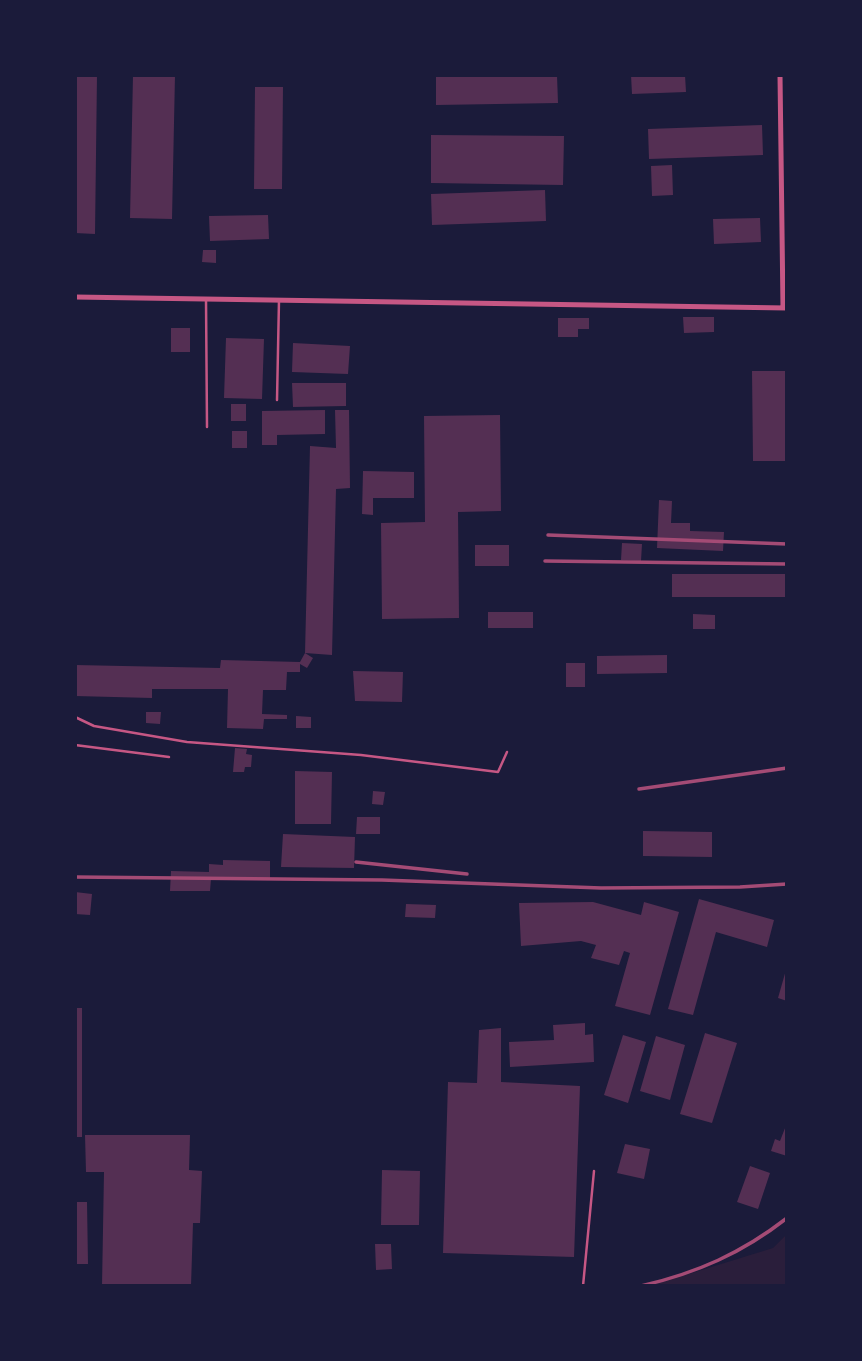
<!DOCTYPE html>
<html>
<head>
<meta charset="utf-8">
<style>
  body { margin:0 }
  #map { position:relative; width:862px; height:1361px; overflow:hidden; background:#1b1b3a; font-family:"Source Sans 3",sans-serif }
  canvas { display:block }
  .frame { position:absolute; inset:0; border:77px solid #1b1b3a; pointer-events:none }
</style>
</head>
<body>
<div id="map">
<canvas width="862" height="1361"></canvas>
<div class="frame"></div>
</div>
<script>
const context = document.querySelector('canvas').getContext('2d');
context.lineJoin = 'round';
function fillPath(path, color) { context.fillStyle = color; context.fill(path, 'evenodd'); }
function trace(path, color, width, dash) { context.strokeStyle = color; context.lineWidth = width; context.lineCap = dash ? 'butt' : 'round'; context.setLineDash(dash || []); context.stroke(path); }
fillPath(new Path2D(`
  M 787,1234 L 787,1286 L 650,1286 L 773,1248 Z`), '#2a1e3b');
fillPath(new Path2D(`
  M 75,75 L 97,75 L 95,234 L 75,233 Z
  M 133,75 L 175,75 L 172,219 L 130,218 Z
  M 436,75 L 557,75 L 558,103 L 436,105 Z
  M 631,75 L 685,75 L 686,92 L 632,94 Z
  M 255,87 L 283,87 L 282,189 L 254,189 Z
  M 762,125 L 763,155 L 649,159 L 648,129 Z
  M 431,135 L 564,136 L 563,185 L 431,183 Z
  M 672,165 L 673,195 L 652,196 L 651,166 Z
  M 545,190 L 546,221 L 432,225 L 431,194 Z
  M 268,215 L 269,239 L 210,241 L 209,216 Z
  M 760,218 L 761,242 L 714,244 L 713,219 Z
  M 203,250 L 216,250 L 216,263 L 202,262 Z
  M 683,317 L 714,317 L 714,332 L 684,333 Z
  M 558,318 L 589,318 L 589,329 L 578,329 L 578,337 L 558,337 Z
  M 171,328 L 190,328 L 190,352 L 171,352 Z
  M 226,338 L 264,339 L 262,399 L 224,398 Z
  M 293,343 L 350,346 L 348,374 L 292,372 Z
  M 752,371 L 787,371 L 787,461 L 753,461 Z
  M 292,383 L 346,383 L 346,406 L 293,407 Z
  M 231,404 L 246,404 L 246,421 L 231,421 Z
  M 325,410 L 325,434 L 277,435 L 277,445 L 262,445 L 262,411 Z
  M 335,410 L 349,410 L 350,488 L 336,489 L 332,655 L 305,653 L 313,658 L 307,668 L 300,664 L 300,672 L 287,672 L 286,690 L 263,690 L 262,714 L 287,715 L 287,719 L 264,719 L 263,729 L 227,728 L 228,689 L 152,689 L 152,698 L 75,696 L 75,665 L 220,668 L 221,660 L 300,662 L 305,653 L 310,446 L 336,448 Z
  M 500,415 L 501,511 L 458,512 L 459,618 L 382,619 L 381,523 L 425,522 L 424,416 Z
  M 232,431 L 247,431 L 247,448 L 232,448 Z
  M 363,471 L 414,472 L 414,498 L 373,498 L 373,515 L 362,514 Z
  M 659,500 L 672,501 L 671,523 L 690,523 L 690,531 L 724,532 L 723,551 L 657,548 Z
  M 622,543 L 642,544 L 641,561 L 621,560 Z
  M 475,545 L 509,545 L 509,566 L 475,566 Z
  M 672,574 L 787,574 L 787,597 L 672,597 Z
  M 488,612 L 533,612 L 533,628 L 488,628 Z
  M 693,614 L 715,615 L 715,629 L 693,629 Z
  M 667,655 L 667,673 L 597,674 L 597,656 Z
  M 566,663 L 585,663 L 585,687 L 566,687 Z
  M 353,671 L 403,672 L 402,702 L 355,701 Z
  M 146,712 L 161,712 L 160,724 L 146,723 Z
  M 296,716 L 311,717 L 311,728 L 296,728 Z
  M 235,748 L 247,749 L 246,754 L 252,755 L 251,767 L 245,767 L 244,772 L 233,772 Z
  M 295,771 L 332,772 L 331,824 L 295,824 Z
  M 373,791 L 385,792 L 383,805 L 372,804 Z
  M 357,817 L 380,817 L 380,834 L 356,834 Z
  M 643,831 L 712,832 L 712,857 L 643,856 Z
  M 283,834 L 355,837 L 354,868 L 281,867 Z
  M 223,860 L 270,861 L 270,880 L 211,879 L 210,891 L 170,891 L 171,871 L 209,872 L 209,864 L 223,865 Z
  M 75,892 L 92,894 L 90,915 L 75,914 Z
  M 699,899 L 774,920 L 767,947 L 716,932 L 693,1015 L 668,1009 Z
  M 593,902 L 641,915 L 644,902 L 679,912 L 650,1015 L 615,1006 L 630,953 L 624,951 L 619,965 L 591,958 L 596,945 L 581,941 L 521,946 L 519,903 Z
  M 406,904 L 436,905 L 435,918 L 405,917 Z
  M 786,970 L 787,970 L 787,1001 L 778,998 Z
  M 75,1008 L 82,1008 L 82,1137 L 75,1137 Z
  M 585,1023 L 585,1035 L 593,1034 L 594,1062 L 510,1067 L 509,1042 L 554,1040 L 553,1025 Z
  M 501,1028 L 501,1082 L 580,1086 L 574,1257 L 443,1253 L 448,1082 L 477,1083 L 479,1030 Z
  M 705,1033 L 737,1043 L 712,1123 L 680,1114 Z
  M 623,1035 L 646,1042 L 628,1103 L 604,1095 Z
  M 656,1036 L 685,1045 L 670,1100 L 640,1091 Z
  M 787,1123 L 787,1156 L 771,1151 L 775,1139 L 780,1141 Z
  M 85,1135 L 190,1135 L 189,1170 L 202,1171 L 200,1223 L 193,1223 L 191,1286 L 102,1286 L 104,1172 L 86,1172 Z
  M 625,1144 L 650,1149 L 644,1179 L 617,1173 Z
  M 750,1166 L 770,1173 L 758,1209 L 737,1202 Z
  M 382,1170 L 420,1171 L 419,1225 L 381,1225 Z
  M 75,1202 L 87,1202 L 88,1264 L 75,1264 Z
  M 375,1244 L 391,1244 L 392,1269 L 376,1270 Z`), '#542f53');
trace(new Path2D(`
  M 206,299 L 207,427
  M 277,400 L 279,300
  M 75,717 L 94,726 L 187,742 L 361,755 L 498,772 L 507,752
  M 75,745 L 169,757
  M 583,1286 L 594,1171`), '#c65784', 2.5);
trace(new Path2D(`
  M 780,75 L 783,308
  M 75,297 L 787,308`), '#c65784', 5);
trace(new Path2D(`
  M 548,535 L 787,544
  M 545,561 L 787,564
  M 639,789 L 787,768
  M 356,862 L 467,874
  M 75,877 L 382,880 L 601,888 L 740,887 L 787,884
  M 641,1286 C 697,1273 742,1253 787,1218`), '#a44b75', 3.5);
</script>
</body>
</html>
